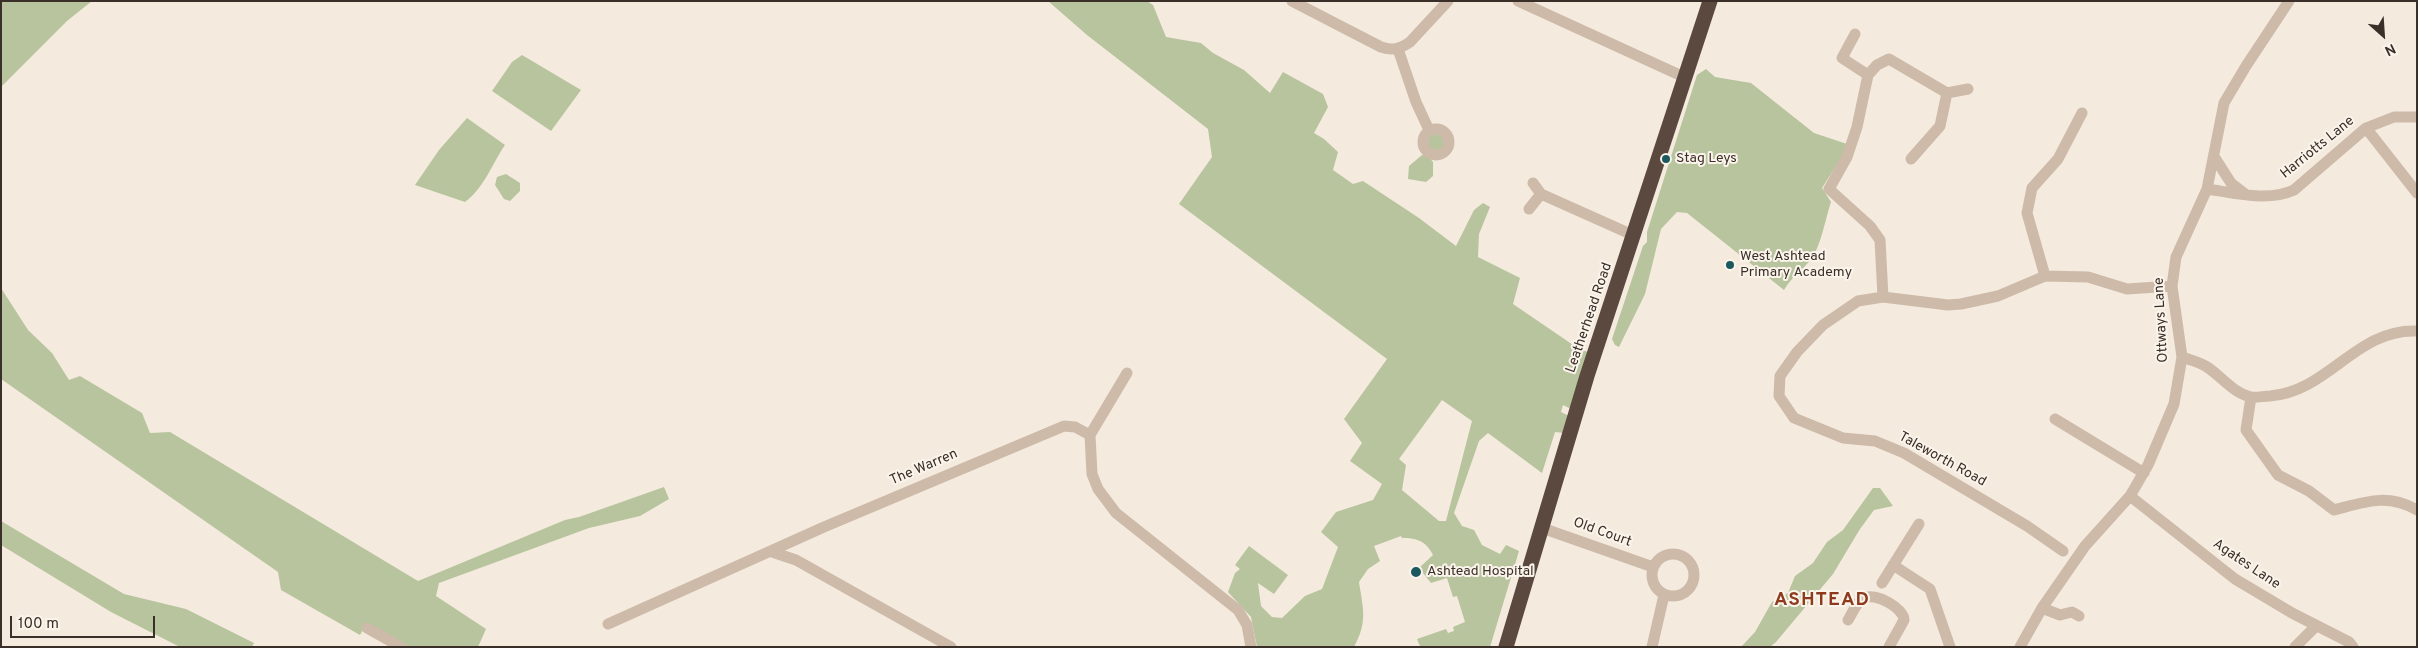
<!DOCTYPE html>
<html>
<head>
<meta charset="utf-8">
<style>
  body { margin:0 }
  #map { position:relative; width:2418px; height:648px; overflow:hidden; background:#f4eade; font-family:Overpass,sans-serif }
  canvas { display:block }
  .frame { position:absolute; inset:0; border:2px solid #3a2f29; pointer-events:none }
  .north { position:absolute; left:2358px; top:10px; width:50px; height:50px; -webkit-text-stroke:4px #fbf4eb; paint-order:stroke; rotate:154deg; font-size:14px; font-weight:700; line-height:20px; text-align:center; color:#3a2f29 }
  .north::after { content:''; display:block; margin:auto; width:18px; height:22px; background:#3a2f29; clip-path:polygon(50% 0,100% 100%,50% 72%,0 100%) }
  .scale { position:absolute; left:10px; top:616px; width:145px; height:22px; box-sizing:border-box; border:2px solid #3a2f29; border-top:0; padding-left:6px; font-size:15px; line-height:18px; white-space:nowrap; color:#3a2f29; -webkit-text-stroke:4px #fbf4eb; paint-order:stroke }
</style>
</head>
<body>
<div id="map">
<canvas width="2418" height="648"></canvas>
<div class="frame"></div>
<div class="north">N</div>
<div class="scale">100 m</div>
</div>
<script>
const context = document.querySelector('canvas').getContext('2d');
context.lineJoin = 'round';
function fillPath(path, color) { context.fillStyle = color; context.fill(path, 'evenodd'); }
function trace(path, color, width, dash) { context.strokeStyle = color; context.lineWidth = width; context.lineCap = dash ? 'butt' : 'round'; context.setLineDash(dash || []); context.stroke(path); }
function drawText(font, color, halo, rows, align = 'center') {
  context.font = font + ' Overpass,sans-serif'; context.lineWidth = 4; context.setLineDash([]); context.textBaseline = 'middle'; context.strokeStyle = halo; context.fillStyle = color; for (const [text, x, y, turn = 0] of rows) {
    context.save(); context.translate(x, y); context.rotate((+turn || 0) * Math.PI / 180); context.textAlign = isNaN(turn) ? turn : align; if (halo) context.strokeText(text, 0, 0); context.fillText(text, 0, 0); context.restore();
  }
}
fillPath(new Path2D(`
  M 1,1 L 92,1 L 67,21 L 1,87 Z
  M 1048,1 L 1147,1 L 1153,5 L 1166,37 L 1201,43 L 1213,53 L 1244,70 L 1270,93 L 1283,72 L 1323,94 L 1328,107 L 1314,133 L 1324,139 L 1338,152 L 1333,170 L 1353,184 L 1363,181 L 1419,218 L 1456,246 L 1474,210 L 1483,203 L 1490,207 L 1479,234 L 1478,257 L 1520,278 L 1513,304 L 1579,349 L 1588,352 L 1573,406 L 1569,408 L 1563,405 L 1561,412 L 1569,416 L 1564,433 L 1555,432 L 1542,473 L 1488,433 L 1479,441 L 1454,513 L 1462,526 L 1474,530 L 1482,545 L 1500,554 L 1506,545 L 1519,551 L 1490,647 L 1417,647 L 1420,646 L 1417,639 L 1446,629 L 1448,633 L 1454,631 L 1453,627 L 1465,622 L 1457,596 L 1453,597 L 1447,578 L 1431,583 L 1419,568 L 1433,555 C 1426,541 1417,538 1402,538 L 1401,536 L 1374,546 L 1380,561 L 1368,569 L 1359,582 C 1363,609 1368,621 1354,647 L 1257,647 L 1251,617 L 1228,592 L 1235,573 L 1240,569 L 1235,565 L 1249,546 L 1288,575 L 1274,594 L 1258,583 L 1261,606 L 1272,617 L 1282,618 L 1305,596 L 1322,589 L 1338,547 L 1321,532 L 1336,512 L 1373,500 L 1382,484 L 1350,461 L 1362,443 L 1344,419 L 1387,359 L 1179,204 L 1212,157 L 1208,129 L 1087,35 ZM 1442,400 L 1472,421 L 1446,521 L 1439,521 L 1402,490 L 1406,465 L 1399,459 Z
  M 522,55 L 581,90 L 551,131 L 492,91 L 512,62 Z
  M 1706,69 L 1715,77 L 1751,83 L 1814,133 L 1847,144 L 1841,158 L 1822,188 L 1831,202 C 1826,217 1821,245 1812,258 C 1803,270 1791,277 1784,290 L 1687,213 L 1677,212 L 1661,229 L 1645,294 L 1619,347 L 1615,345 L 1612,339 L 1643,246 L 1647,242 L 1647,232 L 1697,75 Z
  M 467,118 L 505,145 C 492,164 484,188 465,202 L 415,185 L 439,150 Z
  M1428 142a8 8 0 1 1 16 0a8 8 0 1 1-16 0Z
  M 1422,155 L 1428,156 L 1433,162 L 1433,176 L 1426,182 L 1408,179 L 1409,166 Z
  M 506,174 L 520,183 L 520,191 L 510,201 L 504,199 L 495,185 L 497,177 Z
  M 1,288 L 28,330 L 52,353 L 69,380 L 80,376 L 142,413 L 150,433 L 170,432 L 418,581 L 565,520 L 579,517 L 664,487 L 669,499 L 640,516 L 589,528 L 439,583 L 436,596 L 486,629 L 478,647 L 409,647 L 366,624 L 360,635 L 281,590 L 278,572 L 1,379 Z
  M 1873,488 L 1880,488 L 1893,506 L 1874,510 L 1860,529 L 1833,574 L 1776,642 L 1770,647 L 1741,647 L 1755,632 L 1772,602 L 1788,593 L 1795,576 L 1813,563 L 1827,542 L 1843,530 Z
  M 1,521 L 124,594 L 186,609 L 254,643 L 252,647 L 180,647 L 111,612 L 1,545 Z`), '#b7c49d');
trace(new Path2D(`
  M 1292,1 L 1381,47 C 1392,51 1400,49 1410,42 L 1448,1
  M 1518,1 L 1684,77
  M 1855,34 L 1842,58 L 1868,75
  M 1398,49 L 1416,102 L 1429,130
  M 1947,93 L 1968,89
  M 2366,128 L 2417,193
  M1423 142a13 13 0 1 1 26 0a13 13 0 1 1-26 0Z
  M 2215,158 L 2231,183 L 2244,193
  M 2207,189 C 2235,193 2268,202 2294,190 L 2366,128 L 2394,117 L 2417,117
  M 1541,194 L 1635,236
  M 1529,209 L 1541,194 L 1533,183
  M 2045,276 L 2027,213 L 2032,188 L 2058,159 L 2082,113
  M 1883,297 L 1880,240 L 1870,226 L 1829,189 L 1847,157 L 1857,127 L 1868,75 L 1877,65 L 1889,59 L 1947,93 L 1940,126 L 1911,159
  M 2182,357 C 2190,360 2200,362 2207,367 C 2221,376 2233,393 2251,397 C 2256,398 2264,396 2270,396 C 2328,392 2357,328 2417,331
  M 1127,373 L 1090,435 L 1092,474 L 1098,489 L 1116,513 L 1238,610 L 1247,625 L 1251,647
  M 2251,397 L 2246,430 L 2278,475 L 2309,491 L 2334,510 C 2365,502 2387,493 2417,510
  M 2055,419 L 2144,473
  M 2130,496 L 2235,579 L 2292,613 L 2349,642 L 2353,647
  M 1542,528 L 1653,567
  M 2063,551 L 2027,526 L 1904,453 L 1875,441 L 1843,438 L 1794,418 L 1779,396 L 1780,376 L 1797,352 L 1823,325 L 1858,301 L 1883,297 L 1948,305 L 1961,304 L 1998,296 L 2045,276 L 2088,277 L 2127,289 L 2172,286
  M 772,552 L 796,560 L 951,647
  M1652 575a21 21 0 1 1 42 0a21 21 0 1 1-42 0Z
  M 1893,565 L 1930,589 L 1950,647
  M 1882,583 L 1919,524
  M 2042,608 L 2060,615 L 2072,612 L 2079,616
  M 1848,620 C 1852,614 1857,601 1864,598 C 1875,592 1904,608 1904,620 L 1889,647
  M 608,624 L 824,527 L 1064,426 L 1075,427 L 1090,435
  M 367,628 L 401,647
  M 1652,647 L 1664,595
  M 2020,647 L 2042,608 L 2085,546 L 2130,496 L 2148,465 L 2174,404 L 2182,357 L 2172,286 L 2176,257 L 2207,189 L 2224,103 L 2246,66 L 2289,1
  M 2295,647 L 2316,626`), '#cdbaa9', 11);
trace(new Path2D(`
  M 1506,647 L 1587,376 L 1710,1`), '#5b4940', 15);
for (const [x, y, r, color] of [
  [1666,159,5,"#1c595e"],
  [1730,265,5,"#1c595e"],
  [1416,572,6,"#1c595e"]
]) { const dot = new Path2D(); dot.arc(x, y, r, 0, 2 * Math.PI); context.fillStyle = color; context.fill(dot); trace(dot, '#fbf4eb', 2); }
drawText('14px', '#3a2f29', '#fbf4eb', [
  ["Harriotts Lane",2318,148,-39],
  ["Leatherhead Road",1590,318,-71],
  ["Ottways Lane",2162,320,-93],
  ["Taleworth Road",1942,460,29],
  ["The Warren",924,468,-23],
  ["Old Court",1602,533,20],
  ["Agates Lane",2246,565,34]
]);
drawText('14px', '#3a2f29', '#fbf4eb', [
  ["Stag Leys",1676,159],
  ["West Ashtead",1740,257],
  ["Primary Academy",1740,273],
  ["Ashtead Hospital",1427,572]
], 'left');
context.letterSpacing = '1px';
drawText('bold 19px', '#8d3a1e', '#fbf4eb', [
  ["ASHTEAD",1822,601]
]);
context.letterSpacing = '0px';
</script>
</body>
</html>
